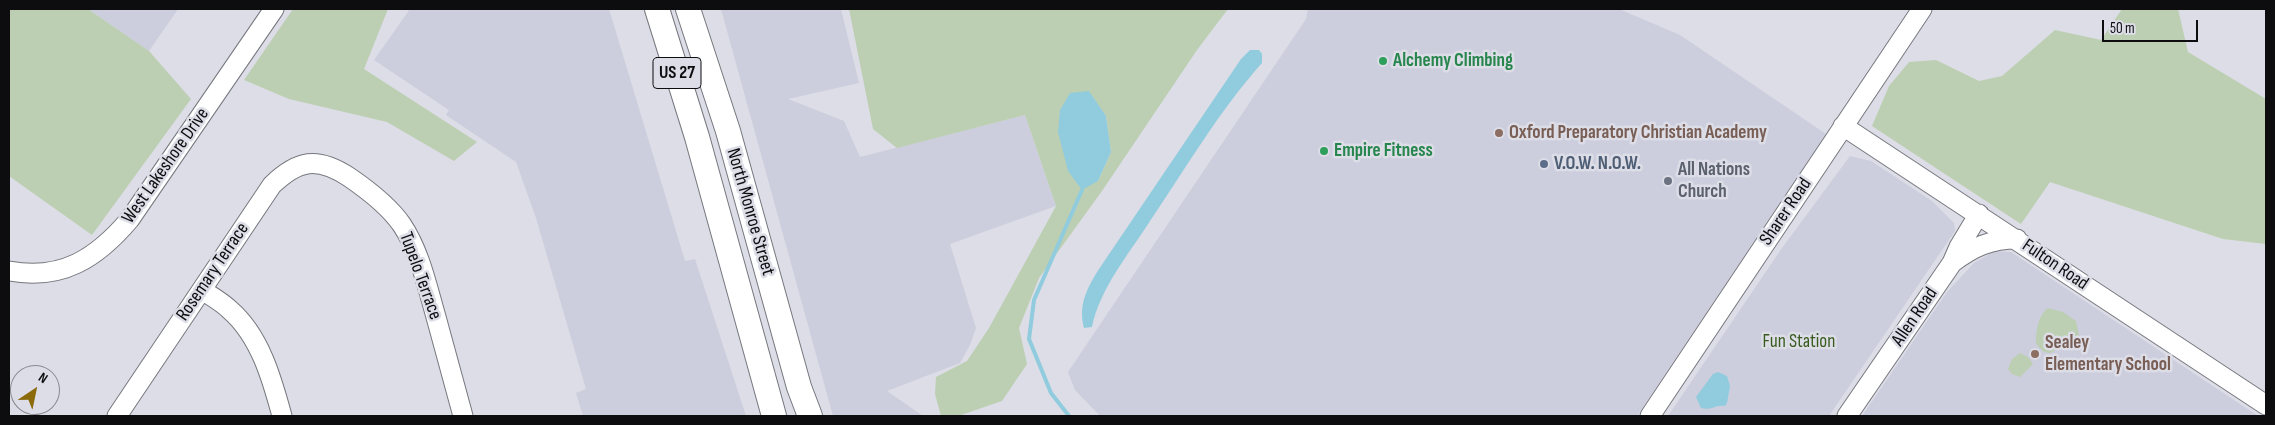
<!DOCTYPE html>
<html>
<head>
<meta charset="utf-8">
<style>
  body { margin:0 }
  #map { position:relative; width:2275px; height:425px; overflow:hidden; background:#dcdde6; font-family:"Sofia Sans Condensed",sans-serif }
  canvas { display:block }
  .frame { position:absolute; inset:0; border:10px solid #0d0d10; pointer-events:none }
  .north { position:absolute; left:10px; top:365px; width:50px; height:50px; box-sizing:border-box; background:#dcdde6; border:1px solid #898a90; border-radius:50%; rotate:34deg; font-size:14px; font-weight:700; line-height:20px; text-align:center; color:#0d0d10 }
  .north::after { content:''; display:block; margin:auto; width:18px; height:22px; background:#8a6a0a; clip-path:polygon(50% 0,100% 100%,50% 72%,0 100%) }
  .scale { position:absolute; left:2102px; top:20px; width:96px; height:22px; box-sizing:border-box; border:2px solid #0d0d10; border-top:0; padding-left:6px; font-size:15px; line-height:18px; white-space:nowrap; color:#0d0d10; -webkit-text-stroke:4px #dcdde6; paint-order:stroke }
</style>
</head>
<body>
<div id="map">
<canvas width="2275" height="425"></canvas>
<div class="frame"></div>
<div class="north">N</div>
<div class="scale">50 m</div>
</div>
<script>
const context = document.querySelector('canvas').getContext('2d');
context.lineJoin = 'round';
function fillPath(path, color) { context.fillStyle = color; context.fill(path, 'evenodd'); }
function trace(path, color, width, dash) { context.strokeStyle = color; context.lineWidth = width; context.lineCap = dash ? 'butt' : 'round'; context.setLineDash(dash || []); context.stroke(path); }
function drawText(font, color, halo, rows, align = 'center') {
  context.font = font + ' "Sofia Sans Condensed",sans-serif'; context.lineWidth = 5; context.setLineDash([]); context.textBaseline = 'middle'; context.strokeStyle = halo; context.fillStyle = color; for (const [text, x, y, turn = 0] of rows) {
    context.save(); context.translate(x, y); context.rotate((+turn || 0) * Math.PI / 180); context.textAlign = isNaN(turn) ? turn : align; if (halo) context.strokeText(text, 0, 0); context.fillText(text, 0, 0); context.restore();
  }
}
fillPath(new Path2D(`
  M 88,9 L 178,9 L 149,51 Z
  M 410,9 L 609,9 L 685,261 L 695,259 L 746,416 L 583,416 L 576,393 L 586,389 L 536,218 L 516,162 L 446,115 L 449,110 L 374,60 Z
  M 721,9 L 841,9 L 859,83 L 788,99 L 844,121 L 860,157 L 1025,115 L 1056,206 L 950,244 L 976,328 L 970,345 L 960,363 L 887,391 L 923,416 L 833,416 Z
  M 1308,9 L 1619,9 L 1680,35 L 1826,134 L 1637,416 L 1100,416 L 1075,390 L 1068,372 L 1306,19 Z
  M 1850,156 L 1871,161 L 1932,201 L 1954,223 L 1955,231 L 1829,416 L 1668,416 L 1782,248 Z
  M 1995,251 L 2011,252 L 2258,416 L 1862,416 L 1947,292 L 1974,263 Z`), '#cccedd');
fillPath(new Path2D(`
  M 9,9 L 88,9 L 149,51 L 191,99 L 92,235 L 9,176 Z
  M 293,9 L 388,9 L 364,69 L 477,142 L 454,161 L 387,122 L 289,99 L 244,80 Z
  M 849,9 L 1228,9 L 1197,50 L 1102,191 L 1039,278 L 1019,328 L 1027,364 L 1002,401 L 958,416 L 941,416 L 935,394 L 936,377 L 967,361 L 989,328 L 1056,206 L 1025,115 L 897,148 L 873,129 ZM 1089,92 L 1106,116 L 1111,152 L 1098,181 Z
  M 2122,9 L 2178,9 L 2188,52 L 2266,99 L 2266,244 L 2223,239 L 2050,182 L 2021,224 L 1872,126 L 1889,86 L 1909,62 L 1936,60 L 1979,81 L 2002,76 L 2055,30 L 2101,40 Z
  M 2048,308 L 2063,312 L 2076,321 L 2079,335 L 2075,345 L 2069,348 L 2063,346 L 2050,353 L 2044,352 L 2036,344 C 2036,331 2037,317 2048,308 Z
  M 2020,353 L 2028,357 L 2033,364 L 2020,377 L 2012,374 L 2008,369 L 2012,359 Z`), '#bdcfb2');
fillPath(new Path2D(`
  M 1250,50 L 1259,50 L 1262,54 L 1262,63 C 1219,111 1186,168 1150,221 C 1129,254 1100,288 1092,327 L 1084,328 C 1078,305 1087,288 1099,269 L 1241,59 Z
  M 1089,91 L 1106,116 L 1111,152 L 1098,181 L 1082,190 L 1068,171 L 1058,132 L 1060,110 L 1070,93 Z
  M 1718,372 L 1727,376 L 1730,386 L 1727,403 L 1725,406 C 1716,404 1711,411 1701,408 L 1696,397 L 1713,374 Z`), '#90ccde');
trace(new Path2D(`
  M 1069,416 L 1051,393 L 1029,339 L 1034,300 L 1082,190`), '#90ccde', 4);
const minor = new Path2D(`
  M 1843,126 L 2266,405
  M 1952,263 C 1973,247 1991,239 2017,239
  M 9,271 C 62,281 97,258 130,219 L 274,9
  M 202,290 C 211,296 222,302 230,310 C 260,336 272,379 282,416
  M 117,416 L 272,185 C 298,160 317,156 349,177 C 368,190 389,206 402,225 C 420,252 427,286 436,317 C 445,350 454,383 463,416
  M 1650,416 L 1922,9
  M 1847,416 L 1952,263 L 1959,247 L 1979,214`);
const major = new Path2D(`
  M 657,9 L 697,137 L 774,416
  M 688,9 L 728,131 L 799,387 L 810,416`);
trace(minor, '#76777e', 21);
trace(major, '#76777e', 26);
trace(minor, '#fff', 19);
trace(major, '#fff', 24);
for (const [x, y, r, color] of [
  [1383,61,5,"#2e9e5b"],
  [1499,133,5,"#8d6e63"],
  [1324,151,5,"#2e9e5b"],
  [1544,164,5,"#5c6f8a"],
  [1668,181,5,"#6b7280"],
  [2035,354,5,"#8d6e63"]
]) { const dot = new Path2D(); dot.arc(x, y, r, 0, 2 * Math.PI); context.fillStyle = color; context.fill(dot); trace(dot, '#dcdde6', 2); }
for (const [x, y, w] of [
  [677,73,48]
]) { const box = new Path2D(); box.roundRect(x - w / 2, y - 15.5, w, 31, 4); context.fillStyle = '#dcdde6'; context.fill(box); trace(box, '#0d0d10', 1); }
drawText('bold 18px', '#0d0d10', null, [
  ["US 27",677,73]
]);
drawText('bold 19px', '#27864d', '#dcdde6', [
  ["Alchemy Climbing",1393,61],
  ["Empire Fitness",1334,151]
], 'left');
drawText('bold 19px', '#785e54', '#dcdde6', [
  ["Oxford Preparatory Christian Academy",1509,133],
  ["Sealey",2045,343],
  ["Elementary School",2045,365]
], 'left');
drawText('bold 19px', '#4e5e75', '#dcdde6', [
  ["V.O.W. N.O.W.",1554,164]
], 'left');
drawText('19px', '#0d0d10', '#dcdde6', [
  ["West Lakeshore Drive",166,166,-55],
  ["North Monroe Street",750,212,74],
  ["Sharer Road",1786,212,-56],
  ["Fulton Road",2055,265,34],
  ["Rosemary Terrace",213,272,-56],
  ["Tupelo Terrace",420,276,70],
  ["Allen Road",1915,317,-56]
]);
drawText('bold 19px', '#5b616d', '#dcdde6', [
  ["All Nations",1678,170],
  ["Church",1678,192]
], 'left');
drawText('19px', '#385a1e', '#dcdde6', [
  ["Fun Station",1799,342]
]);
</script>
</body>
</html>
